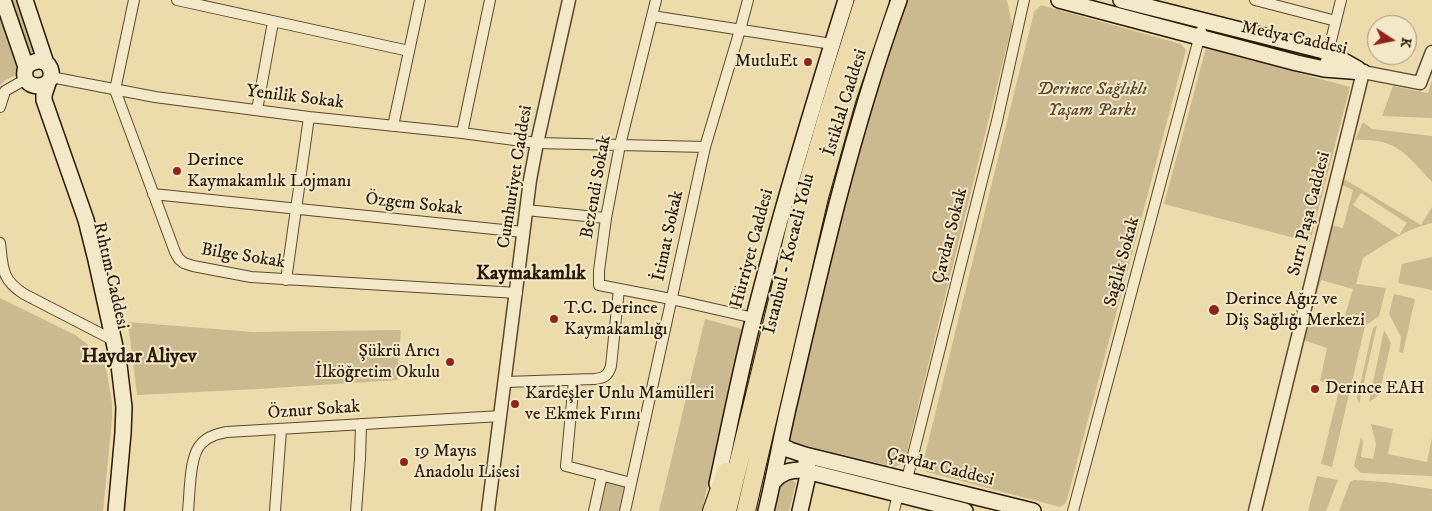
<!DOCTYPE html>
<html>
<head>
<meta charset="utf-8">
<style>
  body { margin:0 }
  #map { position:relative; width:1432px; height:511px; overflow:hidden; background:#ecdbab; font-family:"IM FELL DW Pica",serif }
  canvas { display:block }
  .north { position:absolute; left:1367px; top:15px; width:50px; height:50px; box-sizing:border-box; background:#f3e8c8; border:1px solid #a2957b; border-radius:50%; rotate:101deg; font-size:14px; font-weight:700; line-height:20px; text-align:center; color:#291907 }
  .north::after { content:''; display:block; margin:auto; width:18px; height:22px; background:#8f2418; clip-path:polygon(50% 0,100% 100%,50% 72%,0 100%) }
</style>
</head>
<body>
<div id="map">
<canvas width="1432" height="511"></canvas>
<div class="north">K</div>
</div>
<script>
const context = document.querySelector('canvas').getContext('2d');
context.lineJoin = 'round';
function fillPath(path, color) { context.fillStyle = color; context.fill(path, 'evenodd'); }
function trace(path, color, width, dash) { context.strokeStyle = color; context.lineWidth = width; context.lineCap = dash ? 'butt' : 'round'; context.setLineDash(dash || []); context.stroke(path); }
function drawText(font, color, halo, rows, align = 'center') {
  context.font = font + ' "IM FELL DW Pica",serif'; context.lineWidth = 4; context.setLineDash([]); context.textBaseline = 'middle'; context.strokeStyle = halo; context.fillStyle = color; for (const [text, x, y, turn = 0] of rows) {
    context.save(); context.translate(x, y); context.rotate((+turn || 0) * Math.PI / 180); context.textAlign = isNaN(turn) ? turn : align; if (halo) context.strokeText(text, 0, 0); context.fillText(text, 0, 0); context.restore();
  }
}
fillPath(new Path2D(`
  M 8,0 L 18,0 L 37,55 L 28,57 Z
  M 908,0 L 1007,0 L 1012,25 L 904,463 L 894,467 L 787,441 L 855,161 Z
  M 1041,5 L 1181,44 L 1186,50 L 1066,503 L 1060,507 L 927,472 L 922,467 L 1034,12 Z
  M 0,14 L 18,67 L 17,75 L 7,79 L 0,85 Z
  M 1210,26 L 1324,55 L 1322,64 L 1208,34 Z
  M 1206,48 L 1350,87 L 1310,242 L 1164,204 Z
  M 1432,80 L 1432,118 L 1382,116 L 1393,86 L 1428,93 Z
  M 1363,122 L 1372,129 L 1432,136 L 1432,182 C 1406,155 1398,138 1355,140 Z
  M 1344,179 L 1421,225 L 1432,207 L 1432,223 C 1407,228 1384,245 1363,258 L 1356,284 L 1386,288 L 1379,316 L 1365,326 L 1332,467 L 1321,464 L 1340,386 L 1320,381 L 1327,348 L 1300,339 L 1331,225 L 1343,228 L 1353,190 L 1342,185 ZM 1361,193 L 1407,223 L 1399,235 L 1353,205 ZM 1321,280 L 1353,289 L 1343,322 L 1311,314 Z
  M 1432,257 L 1432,290 L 1398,283 L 1402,264 Z
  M 1394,294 L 1415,299 L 1403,353 L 1399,352 L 1401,337 L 1389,314 Z
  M 0,298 L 75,335 L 104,357 L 112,402 L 112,419 L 103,511 L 0,511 Z
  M 705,319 L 742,329 L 702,511 L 659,511 Z
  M 128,322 L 253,332 L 401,330 L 397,380 L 258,389 L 137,395 Z
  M 1377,325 L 1359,404 L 1357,398 L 1373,328 Z
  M 1384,330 L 1391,343 L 1379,395 L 1369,402 Z
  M 1371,424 L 1393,429 L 1388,454 L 1427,462 L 1432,438 L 1432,476 L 1361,473 L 1354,466 L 1361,437 L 1363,442 L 1361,457 L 1373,459 L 1376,444 Z
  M 1317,476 L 1338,480 L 1326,511 L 1308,511 Z
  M 787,478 L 792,480 L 796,483 L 789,511 L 772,511 L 777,488 Z
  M 1354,480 L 1385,482 L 1432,489 L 1432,511 L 1339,511 L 1350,482 Z
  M 606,482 L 625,486 L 619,511 L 599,511 Z`), '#cbba8f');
const minor = new Path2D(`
  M 134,0 L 115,90 L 175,252 L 179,259 L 184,263 L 193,266 L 251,277 L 517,293
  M 177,0 L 409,51
  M 656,0 L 620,145 L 606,218 L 599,271 L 599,285 L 671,299 L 754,318
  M 1255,0 L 1336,21
  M 652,16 L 832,44
  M 1324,69 L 1341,0
  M 51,77 L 155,97 L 309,117 L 462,133 L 537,143 L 705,147
  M 0,107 L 5,91 L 26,79
  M 257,110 L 273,22
  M 393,126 L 420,0
  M 462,133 L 490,0
  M 153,194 L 523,232
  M 526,210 L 606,218
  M 0,243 C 3,268 1,279 24,294 L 113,340
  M 286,280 L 309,117
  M 574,380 L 566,466 L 631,483
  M 506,382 L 594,379 C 604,378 608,376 611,366 L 619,289
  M 907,479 L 997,121 L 1024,0
  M 188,511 C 190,494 189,454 202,443 C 208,436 218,434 227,432 L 501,416
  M 275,511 L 281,430
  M 356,511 L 360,459 L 361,424
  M 594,511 L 602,475
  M 625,511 L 705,147 L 740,30 L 748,0
  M 894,511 L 898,494
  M 1073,511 L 1201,31`);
const tertiary = new Path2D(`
  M 488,511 L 530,180 L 537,143 L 569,0
  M 1255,511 L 1363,72 L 1420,83 L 1432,52`);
const secondary = new Path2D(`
  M 3,0 L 26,67 C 17,93 59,91 50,68 C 45,58 33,60 26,67
  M 25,0 L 46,63
  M 1059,0 L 1297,63 L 1324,69 L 1363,72
  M 1121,0 L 1328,52 L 1358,69
  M 48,83 L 44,95 L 44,100 L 86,220 L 96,260 L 119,365 L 124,407 L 123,433 L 116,511
  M 780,445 L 790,450 L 805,455 L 1033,511
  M 774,481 C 782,472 790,470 802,470 L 965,511
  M 717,484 C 729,428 740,372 754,317 C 781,210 813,105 846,0
  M 766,511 C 775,474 781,437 790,400 C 821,265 852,130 899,0
  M 800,511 L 809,471 L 806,462`);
const trunk = new Path2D(`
  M 712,511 L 726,472
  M 727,511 L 798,217 L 829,111 L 864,0
  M 746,511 L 819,197 L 846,101 L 880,0`);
trace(minor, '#5a4a30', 12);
trace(tertiary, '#5a4a30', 15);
trace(secondary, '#291907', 18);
trace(trunk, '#291907', 20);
trace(minor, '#f3e8c8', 10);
trace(tertiary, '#f3e8c8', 12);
trace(secondary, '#f3e8c8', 15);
trace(trunk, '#ecdbab', 18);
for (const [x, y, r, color] of [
  [808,62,5,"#8f2418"],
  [177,171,5,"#8f2418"],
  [1214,310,6,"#8f2418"],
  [554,319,5,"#8f2418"],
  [450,362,5,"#8f2418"],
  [1315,389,5,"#8f2418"],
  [515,404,5,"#8f2418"],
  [404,462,5,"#8f2418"]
]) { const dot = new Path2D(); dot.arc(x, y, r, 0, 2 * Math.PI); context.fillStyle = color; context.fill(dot); trace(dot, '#f3e8c8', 2); }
drawText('18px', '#291907', '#f3e8c8', [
  ["Medya Caddesi",1294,39,12],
  ["Yenilik Sokak",295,98,7],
  ["İstiklal Caddesi",846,103,-73],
  ["Cumhuriyet Caddesi",516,177,-81],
  ["Bezendi Sokak",597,187,-80],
  ["Özgem Sokak",414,205,6],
  ["Sırrı Paşa Caddesi",1310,214,-76],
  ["İtimat Sokak",669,236,-78],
  ["Çavdar Sokak",951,236,-76],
  ["Hürriyet Caddesi",753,249,-75],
  ["İstanbul - Kocaeli Yolu",790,254,-76],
  ["Bilge Sokak",243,257,9],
  ["Sağlık Sokak",1123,262,-75],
  ["Rıhtım Caddesi",110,276,77],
  ["Öznur Sokak",314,411,-4],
  ["Çavdar Caddesi",940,468,14]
]);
drawText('18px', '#291907', '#f3e8c8', [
  ["MutluEt",798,62,"right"],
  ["Derince",187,161],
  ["Kaymakamlık Lojmanı",187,182],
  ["Derince Ağız ve",1225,300],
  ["Diş Sağlığı Merkezi",1225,321],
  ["T.C. Derince",564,309],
  ["Kaymakamlığı",564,330],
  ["Şükrü Arıcı",440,352,"right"],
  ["İlköğretim Okulu",440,373,"right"],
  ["Derince EAH",1325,389],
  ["Kardeşler Unlu Mamülleri",525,394],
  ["ve Ekmek Fırını",525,415],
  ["19 Mayıs",414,452],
  ["Anadolu Lisesi",414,473]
], 'left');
drawText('italic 18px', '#5a4930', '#f3e8c8', [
  ["Derince Sağlıklı",1092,90],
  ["Yaşam Parkı",1092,111]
]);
drawText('bold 20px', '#291907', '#f3e8c8', [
  ["Kaymakamlık",531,275],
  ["Haydar Aliyev",139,358]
]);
</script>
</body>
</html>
